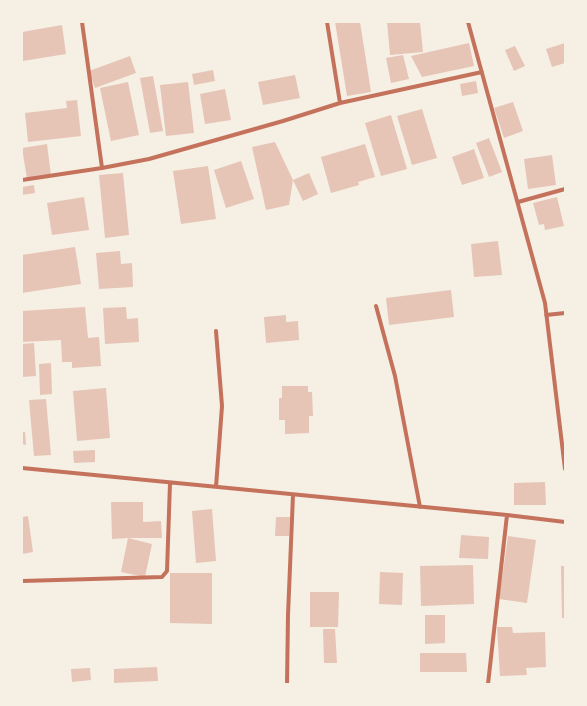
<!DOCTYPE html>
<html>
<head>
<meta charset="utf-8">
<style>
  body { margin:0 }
  #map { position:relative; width:587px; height:706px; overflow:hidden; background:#f6efe4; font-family:"Archivo Narrow",sans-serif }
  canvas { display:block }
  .frame { position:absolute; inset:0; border:23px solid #f6efe4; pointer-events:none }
</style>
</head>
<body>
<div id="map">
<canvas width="587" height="706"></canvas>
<div class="frame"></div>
</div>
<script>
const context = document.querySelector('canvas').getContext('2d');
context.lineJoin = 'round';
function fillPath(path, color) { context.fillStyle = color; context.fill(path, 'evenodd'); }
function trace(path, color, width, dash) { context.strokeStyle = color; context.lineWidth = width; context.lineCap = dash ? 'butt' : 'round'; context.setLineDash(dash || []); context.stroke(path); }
fillPath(new Path2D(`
  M 335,22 L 360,22 L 371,92 L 347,96 Z
  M 387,22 L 420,22 L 423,52 L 390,55 Z
  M 62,25 L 66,54 L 23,61 L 22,32 Z
  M 469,43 L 474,66 L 422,77 L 411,56 Z
  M 565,43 L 565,63 L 552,67 L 546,49 Z
  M 515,46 L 525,66 L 514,71 L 505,50 Z
  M 403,55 L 409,79 L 391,83 L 386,58 Z
  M 130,56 L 136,73 L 95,88 L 89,71 Z
  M 213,70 L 215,81 L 194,85 L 192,74 Z
  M 295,75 L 300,98 L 263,105 L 258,82 Z
  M 153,76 L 163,131 L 150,133 L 140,78 Z
  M 476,81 L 478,93 L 462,96 L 460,84 Z
  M 128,82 L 139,135 L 111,141 L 100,88 Z
  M 188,82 L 194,133 L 166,136 L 160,85 Z
  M 225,89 L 231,120 L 205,124 L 200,94 Z
  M 77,100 L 81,136 L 28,142 L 25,113 L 67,108 L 66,101 Z
  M 513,102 L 523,131 L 504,138 L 494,108 Z
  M 422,109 L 437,158 L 412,165 L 397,116 Z
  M 391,115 L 407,169 L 381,176 L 365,123 Z
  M 489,138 L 502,172 L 489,177 L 476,143 Z
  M 275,142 L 293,180 L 289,205 L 266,210 L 252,147 Z
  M 47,144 L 51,175 L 27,179 L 22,148 Z
  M 365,144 L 375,177 L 358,182 L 359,185 L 331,193 L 321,157 Z
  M 474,149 L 484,178 L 462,185 L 452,157 Z
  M 552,155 L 556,185 L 528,189 L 524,159 Z
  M 241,161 L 254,199 L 226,208 L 214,170 Z
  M 208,166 L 216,219 L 181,224 L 173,171 Z
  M 123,173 L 129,235 L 105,238 L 99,175 Z
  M 309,173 L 318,194 L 303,201 L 293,180 Z
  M 34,185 L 35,193 L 22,195 L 22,187 Z
  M 84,197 L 89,230 L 52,235 L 47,203 Z
  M 557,197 L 564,226 L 545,230 L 544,224 L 539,225 L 533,203 Z
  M 498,241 L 502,275 L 474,277 L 471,244 Z
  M 75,247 L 81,284 L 22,293 L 22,255 Z
  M 120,251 L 121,264 L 132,263 L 133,287 L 99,289 L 96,253 Z
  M 451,290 L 454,317 L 389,325 L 386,298 Z
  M 85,307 L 88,338 L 99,337 L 101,366 L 72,368 L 72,362 L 62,362 L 61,340 L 22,342 L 22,311 Z
  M 126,307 L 127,319 L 138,318 L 139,342 L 105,344 L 103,308 Z
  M 286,315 L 286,322 L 298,321 L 299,340 L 266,343 L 264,317 Z
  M 34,343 L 36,376 L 22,377 L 22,344 Z
  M 51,363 L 52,394 L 40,395 L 39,364 Z
  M 282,386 L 308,386 L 308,392 L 312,392 L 313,416 L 309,416 L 309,433 L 285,434 L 285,420 L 279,420 L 279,398 L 282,398 Z
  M 106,388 L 110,438 L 77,441 L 73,391 Z
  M 46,399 L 51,455 L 34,456 L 29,400 Z
  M 22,432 L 25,432 L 26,445 L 22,444 Z
  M 95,450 L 95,462 L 74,463 L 73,451 Z
  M 545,482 L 546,505 L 514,505 L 514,483 Z
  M 111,502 L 143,502 L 143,522 L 161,521 L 162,538 L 128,538 L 152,544 L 145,577 L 121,572 L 128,538 L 112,539 Z
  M 212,509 L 216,561 L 196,563 L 192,511 Z
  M 28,516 L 33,552 L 22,554 L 22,517 Z
  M 276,517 L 290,517 L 289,536 L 275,536 Z
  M 461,535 L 489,537 L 488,559 L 459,558 Z
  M 508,536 L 536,540 L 527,603 L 499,599 Z
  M 473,565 L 474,604 L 421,606 L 420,566 Z
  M 561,566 L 565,566 L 565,618 L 562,618 Z
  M 380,572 L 403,573 L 402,605 L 379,604 Z
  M 170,573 L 212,573 L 212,624 L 170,623 Z
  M 310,592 L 339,592 L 338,627 L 310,627 Z
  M 425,615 L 445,615 L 445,643 L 425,644 Z
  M 497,627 L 512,627 L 513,633 L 545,632 L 546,667 L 526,668 L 527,675 L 500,676 Z
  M 323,629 L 335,629 L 337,663 L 324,663 Z
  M 420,653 L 466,653 L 467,672 L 420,672 Z
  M 157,667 L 158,681 L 114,683 L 114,669 Z
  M 90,668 L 91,680 L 72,682 L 71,669 Z`), '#e6c5b7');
trace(new Path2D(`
  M 82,22 L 102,168
  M 327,22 L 340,103
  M 468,22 L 545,303 L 565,469
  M 22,180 L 102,168 L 149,159 L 283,121 L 340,103 L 482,72
  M 518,202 L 565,189
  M 376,306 L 395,376 L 420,507
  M 546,315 L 565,313
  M 22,468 L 507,515 L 565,522
  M 216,487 L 222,406 L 216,331
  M 22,581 L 162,577 L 167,571 L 170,483
  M 287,684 L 288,615 L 293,495
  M 488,684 L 507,515`), '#c5725c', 4);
</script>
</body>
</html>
